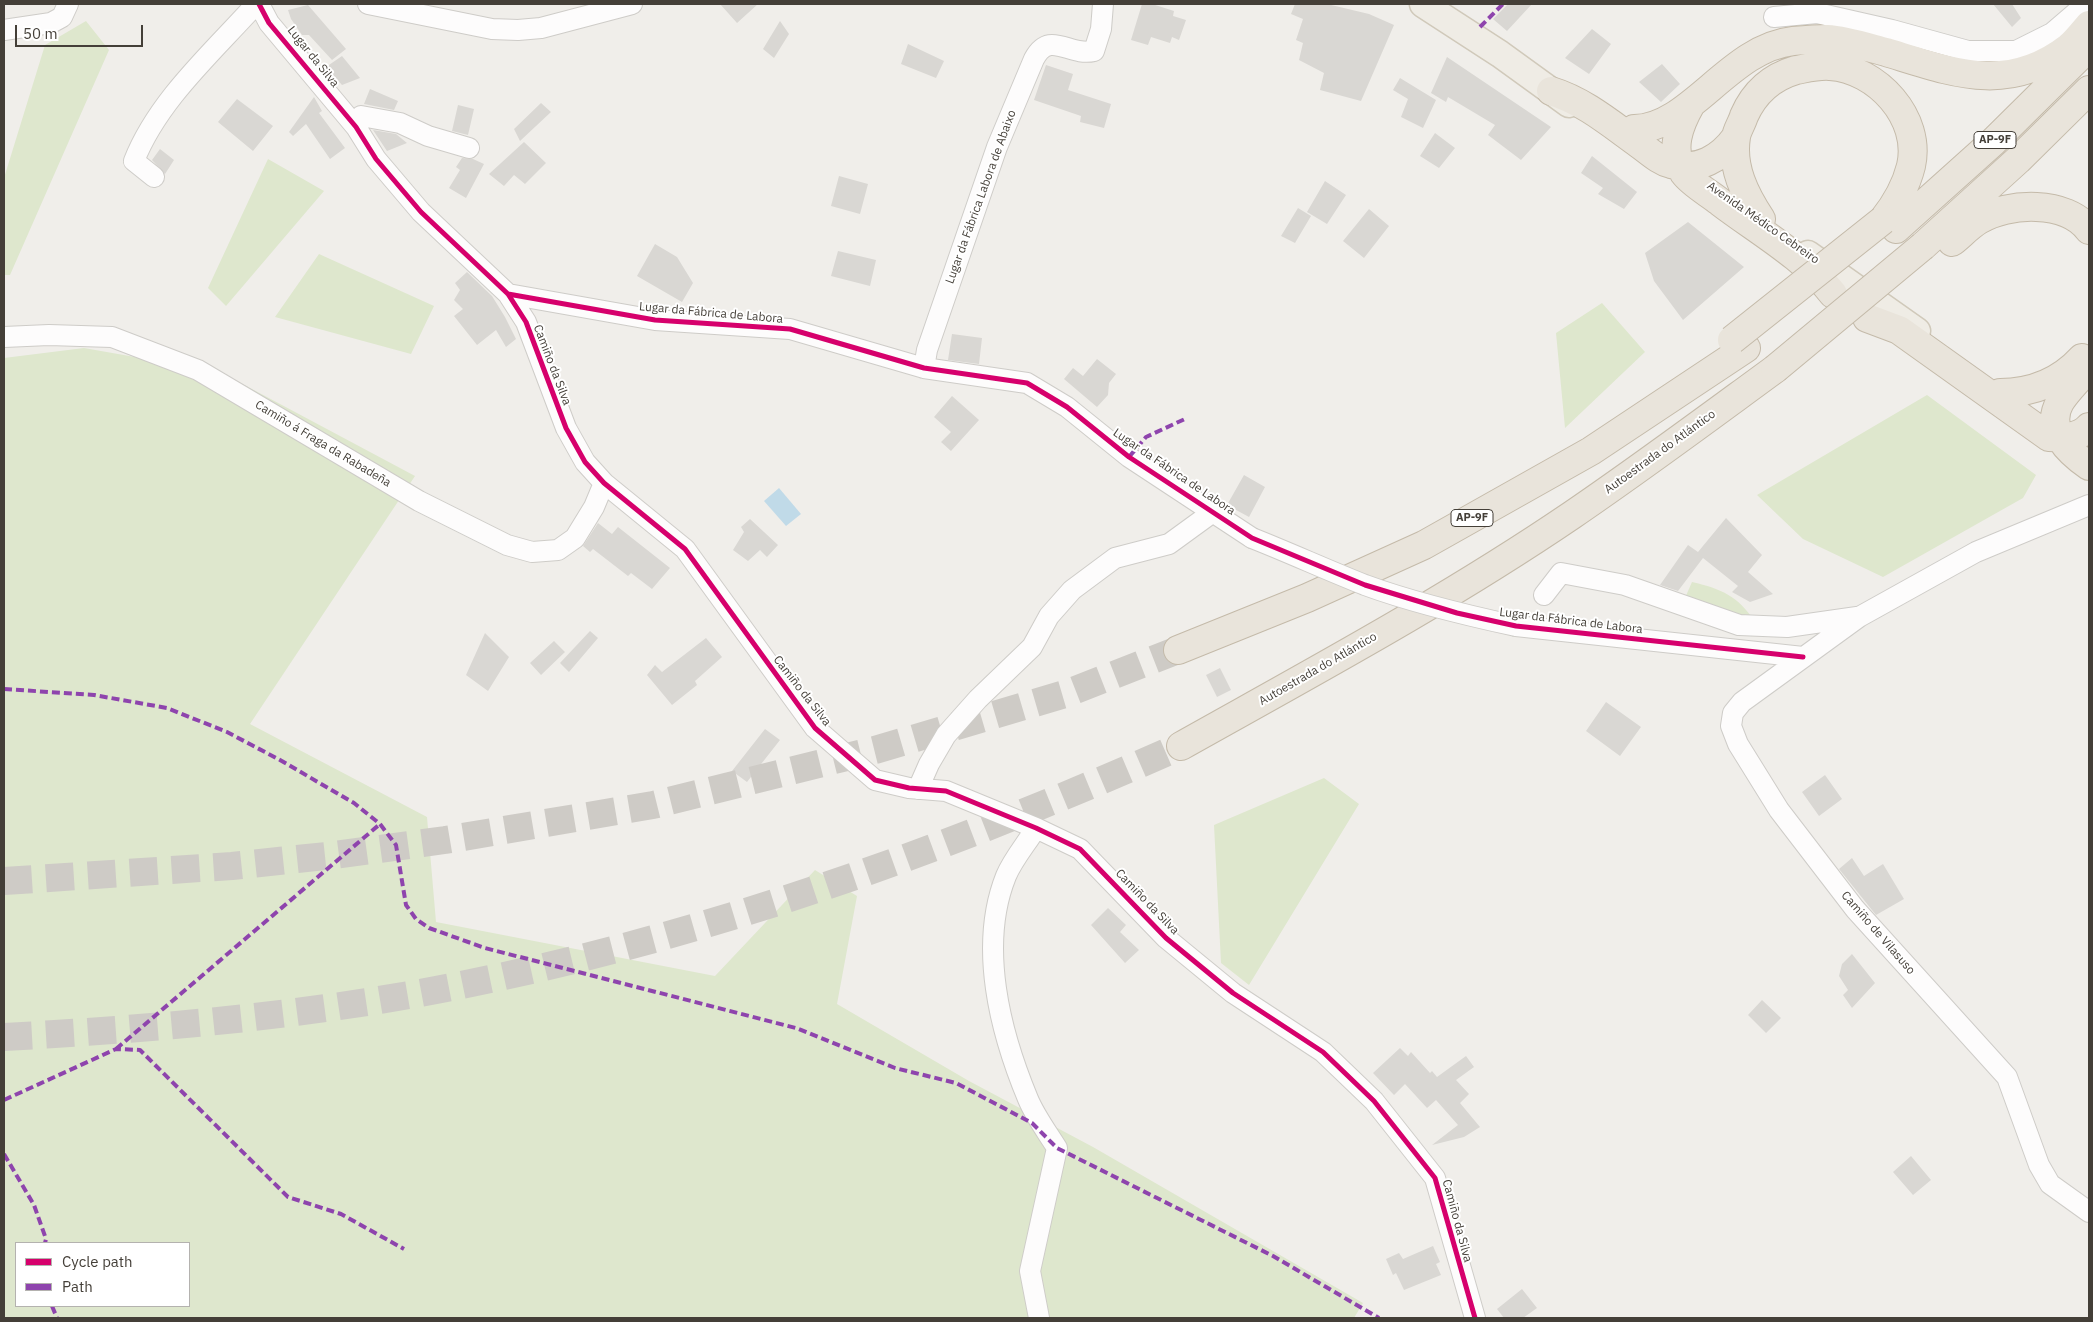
<!DOCTYPE html>
<html>
<head>
<meta charset="utf-8">
<style>
  body { margin:0 }
  #map { position:relative; width:2093px; height:1322px; overflow:hidden; background:#f0eeea; font-family:"IBM Plex Sans",sans-serif }
  canvas { display:block }
  .frame { position:absolute; inset:0; border:5px solid #443f38; pointer-events:none }
  .legend { position:absolute; left:15px; top:1242px; width:175px; height:65px; box-sizing:border-box; background:#fff; border:1px solid #b4b2af; margin:0; padding:6px 9px; list-style:none; font-size:15px; color:#443f38 }
  .legend li { display:flex; align-items:center; gap:10px; height:25px }
  .legend b { width:25px; border:1px solid #b4b2af }
  .scale { position:absolute; left:15px; top:25px; width:128px; height:22px; box-sizing:border-box; border:2px solid #443f38; border-top:0; padding-left:6px; font-size:15px; line-height:18px; white-space:nowrap; color:#443f38; -webkit-text-stroke:4px #fff; paint-order:stroke }
</style>
</head>
<body>
<div id="map">
<canvas width="2093" height="1322"></canvas>
<div class="frame"></div>
<ul class="legend">
<li><b style="height:6px;background:#d6006c"></b>Cycle path</li>
<li><b style="height:6px;background:#8e44ad"></b>Path</li>
</ul>
<div class="scale">50 m</div>
</div>
<script>
const context = document.querySelector('canvas').getContext('2d');
context.lineJoin = 'round';
function fillPath(path, color) { context.fillStyle = color; context.fill(path, 'evenodd'); }
function trace(path, color, width, dash) { context.strokeStyle = color; context.lineWidth = width; context.lineCap = dash ? 'butt' : 'round'; context.setLineDash(dash || []); context.stroke(path); }
function drawText(font, color, halo, rows, align = 'center') {
  context.font = font + ' "IBM Plex Sans",sans-serif'; context.lineWidth = 4; context.setLineDash([]); context.textBaseline = 'middle'; context.strokeStyle = halo; context.fillStyle = color; for (const [text, x, y, turn = 0] of rows) {
    context.save(); context.translate(x, y); context.rotate((+turn || 0) * Math.PI / 180); context.textAlign = isNaN(turn) ? turn : align; if (halo) context.strokeText(text, 0, 0); context.fillText(text, 0, 0); context.restore();
  }
}
fillPath(new Path2D(`
  M 86,21 L 109,50 L 10,275 L 4,275 L 4,178 L 45,45 Z
  M 268,159 L 324,191 L 226,306 L 208,288 Z
  M 319,254 L 434,306 L 411,354 L 275,317 Z
  M 1602,303 L 1645,352 L 1565,428 L 1556,333 Z
  M 84,348 L 220,372 L 415,476 L 250,724 L 427,817 L 436,922 L 715,976 L 815,870 L 857,896 L 837,1004 L 969,1081 L 1093,1147 L 1363,1303 L 1354,1318 L 4,1318 L 4,358 ZM 16,1243 L 189,1243 L 189,1306 L 16,1306 Z
  M 1927,395 L 2036,475 L 2023,498 L 1883,577 L 1803,539 L 1757,495 Z
  M 1692,582 C 1722,589 1738,596 1755,622 L 1685,598 Z
  M 1324,778 L 1359,804 L 1249,985 L 1221,963 L 1214,825 Z`), '#dee7cd');
fillPath(new Path2D(`
  M 779,488 L 801,514 L 786,526 L 764,501 Z`), '#c0dae8');
fillPath(new Path2D(`
  M 720,4 L 758,4 L 737,23 Z
  M 1142,4 L 1152,4 L 1174,11 L 1173,16 L 1186,20 L 1179,40 L 1172,37 L 1170,43 L 1151,37 L 1148,45 L 1131,40 Z
  M 1295,4 L 1327,4 L 1369,14 L 1394,25 L 1361,101 L 1320,90 L 1324,73 L 1299,60 L 1303,43 L 1296,40 L 1303,19 L 1291,14 Z
  M 1508,4 L 1532,4 L 1507,31 L 1493,19 Z
  M 1993,4 L 2012,4 L 2021,18 L 2012,27 Z
  M 308,5 L 346,49 L 332,60 L 309,35 L 302,35 L 291,19 L 288,10 Z
  M 780,21 L 789,34 L 774,58 L 763,49 Z
  M 1592,29 L 1611,44 L 1589,74 L 1565,58 Z
  M 908,44 L 944,61 L 936,78 L 901,64 Z
  M 342,56 L 360,78 L 342,85 L 326,67 Z
  M 1447,57 L 1551,127 L 1521,160 L 1488,135 L 1495,125 L 1448,97 L 1446,102 L 1431,93 Z
  M 1662,64 L 1680,84 L 1661,102 L 1639,82 Z
  M 1046,65 L 1073,74 L 1068,90 L 1111,104 L 1104,128 L 1080,122 L 1081,116 L 1034,100 Z
  M 1400,78 L 1436,100 L 1423,128 L 1401,117 L 1408,99 L 1393,90 Z
  M 370,89 L 398,101 L 394,110 L 364,104 Z
  M 314,97 L 322,111 L 319,113 L 345,148 L 330,159 L 306,124 L 293,136 L 289,132 Z
  M 237,99 L 273,126 L 253,151 L 218,122 Z
  M 541,103 L 551,112 L 520,141 L 514,129 Z
  M 458,105 L 474,109 L 468,135 L 452,131 Z
  M 373,130 L 396,134 L 407,143 L 387,151 Z
  M 1435,133 L 1455,148 L 1439,168 L 1420,156 Z
  M 524,142 L 546,163 L 525,184 L 514,175 L 504,186 L 489,174 Z
  M 160,149 L 174,160 L 165,174 L 152,160 Z
  M 1592,156 L 1637,192 L 1624,209 L 1598,194 L 1603,188 L 1581,173 Z
  M 462,158 L 473,159 L 484,164 L 466,198 L 449,188 L 460,170 L 456,167 Z
  M 839,176 L 868,184 L 860,214 L 831,206 Z
  M 1325,181 L 1346,195 L 1327,224 L 1307,212 Z
  M 1298,208 L 1311,216 L 1295,243 L 1281,236 Z
  M 1369,209 L 1389,226 L 1364,258 L 1343,241 Z
  M 1688,222 L 1744,267 L 1683,320 L 1654,281 L 1645,253 Z
  M 655,244 L 677,257 L 693,283 L 682,302 L 637,276 Z
  M 838,251 L 876,260 L 870,286 L 831,276 Z
  M 467,272 L 492,296 L 505,317 L 516,339 L 506,347 L 496,330 L 477,345 L 454,316 L 463,309 L 454,300 L 460,290 L 455,283 Z
  M 952,334 L 982,338 L 979,364 L 948,360 Z
  M 1097,359 L 1116,374 L 1109,383 L 1108,395 L 1097,407 L 1064,379 L 1073,368 L 1083,376 Z
  M 952,396 L 979,420 L 951,451 L 941,442 L 951,432 L 934,417 Z
  M 1244,475 L 1265,487 L 1249,517 L 1227,505 Z
  M 1726,518 L 1762,555 L 1748,572 L 1773,594 L 1750,602 L 1732,592 L 1738,586 L 1703,558 L 1678,591 L 1660,585 L 1688,545 L 1698,552 Z
  M 750,519 L 778,545 L 767,557 L 760,550 L 748,561 L 733,550 L 744,532 L 741,527 Z
  M 598,523 L 612,534 L 618,527 L 670,568 L 652,589 L 631,573 L 628,576 L 593,549 L 590,552 L 583,546 Z
  M 590,631 L 598,638 L 569,672 L 560,663 Z
  M 485,633 L 509,657 L 488,691 L 466,675 Z
  M 706,638 L 722,657 L 695,681 L 697,685 L 672,705 L 647,675 L 655,665 L 662,672 Z
  M 554,641 L 565,652 L 541,675 L 530,663 Z
  M 1220,668 L 1231,690 L 1217,697 L 1206,675 Z
  M 1606,702 L 1641,727 L 1620,756 L 1586,731 Z
  M 765,729 L 780,740 L 747,782 L 732,771 Z
  M 1825,775 L 1842,799 L 1819,816 L 1802,792 Z
  M 1852,858 L 1864,876 L 1883,864 L 1904,899 L 1876,915 L 1839,869 Z
  M 1108,908 L 1126,925 L 1120,932 L 1139,950 L 1125,963 L 1091,925 Z
  M 1852,954 L 1875,983 L 1852,1008 L 1843,995 L 1848,990 L 1839,976 L 1842,964 Z
  M 1762,1000 L 1781,1018 L 1766,1033 L 1748,1015 Z
  M 1400,1048 L 1408,1056 L 1411,1052 L 1430,1073 L 1432,1071 L 1437,1077 L 1466,1056 L 1474,1067 L 1456,1080 L 1469,1094 L 1460,1103 L 1480,1127 L 1464,1137 L 1432,1145 L 1458,1125 L 1436,1100 L 1427,1108 L 1405,1084 L 1394,1095 L 1373,1073 Z
  M 1911,1156 L 1931,1180 L 1913,1195 L 1893,1172 Z
  M 1433,1246 L 1440,1262 L 1436,1264 L 1441,1275 L 1404,1290 L 1396,1273 L 1393,1275 L 1386,1259 L 1399,1253 L 1403,1259 Z
  M 1522,1289 L 1537,1308 L 1523,1318 L 1504,1318 L 1497,1309 Z`), '#d9d7d3');
trace(new Path2D(`
  M 4,881 L 232,866 L 335,855 L 445,840 L 653,805 L 875,750 L 1065,694 L 1178,650
  M 4,1037 C 149,1029 294,1017 436,990 C 697,940 939,853 1181,746`), '#cecbc6', 28, [28, 14]);
const minor = new Path2D(`
  M 259,4 L 269,23 L 356,127 L 376,159 L 421,212 L 508,294 L 526,322 L 566,428 L 585,462 L 604,483 L 685,549 L 815,728 L 875,780 L 909,788 L 946,791 L 1036,828 L 1080,849 L 1166,938 L 1233,993 L 1323,1052 L 1374,1101 L 1435,1178 L 1475,1318
  M 368,4 L 492,29 L 518,30 L 541,28 L 632,4
  M 1774,17 L 1817,13 L 1892,30 L 1968,51 L 2016,51 L 2052,33 L 2086,4
  M 4,30 L 51,23 L 62,17 L 68,4
  M 361,116 L 400,123 L 428,136 L 469,148
  M 154,177 L 134,161 C 158,100 213,52 256,4
  M 508,294 L 655,320 L 790,329 L 924,368 L 1027,383 L 1067,407 L 1129,457 L 1252,538
  M 4,337 L 49,335 L 112,337 L 198,370 L 419,501 L 507,545 L 532,552 L 558,550 L 575,538 L 594,507 L 604,483
  M 924,368 L 927,350 L 997,147 L 1034,59 C 1050,29 1069,57 1094,51 L 1101,29 L 1103,4
  M 2089,505 L 1976,552 L 1859,617 L 1742,702 L 1733,713 L 1731,726 L 1738,744 L 1779,810 L 1855,909 L 2007,1077 L 2039,1165 L 2050,1184 L 2089,1212
  M 1544,595 L 1561,573 L 1625,585 L 1739,625 L 1787,627 L 1857,617
  M 1516,626 L 1803,657
  M 918,789 L 929,764 L 946,735 L 978,699 L 1032,647 L 1049,616 L 1072,590 L 1115,558 L 1169,544 L 1213,512
  M 1036,828 C 1027,843 1013,859 1006,876 C 978,946 1000,1032 1028,1099 C 1035,1116 1047,1132 1057,1148 L 1030,1271 L 1039,1318`);
const major = new Path2D(`
  M 1423,4 L 1500,54 L 1569,104
  M 1808,254 L 1917,331`);
const highway = new Path2D(`
  M 1551,91 C 1584,101 1611,124 1639,144 C 1649,151 1659,161 1671,164 C 1698,172 1721,158 1736,137
  M 1691,104 C 1679,125 1669,150 1684,173 C 1692,184 1709,193 1720,202 C 1758,231 1803,256 1833,294
  M 1634,129 C 1690,129 1729,48 1793,41 C 1804,40 1815,39 1827,39 C 1846,40 1867,47 1886,52 C 1952,72 2007,95 2069,47 C 2076,41 2083,32 2089,25
  M 1761,219 C 1745,195 1731,167 1736,137 C 1737,130 1742,123 1744,116 C 1754,93 1772,77 1796,70 C 1807,68 1819,65 1830,66 C 1877,69 1922,118 1911,166 C 1906,186 1895,205 1883,220
  M 1896,229 L 1993,142 L 2089,47
  M 1952,242 C 1961,235 1969,226 1979,220 C 2008,202 2067,200 2089,230
  M 1923,246 L 2018,160 L 2089,90
  M 1867,318 L 1899,330 L 2049,437 C 2064,438 2079,438 2089,427
  M 2089,366 C 2081,378 2067,390 2060,402 C 2044,430 2070,453 2089,466
  M 2000,393 C 2032,393 2060,382 2082,358
  M 1178,650 L 1307,598 L 1424,545 L 1591,451 L 1746,348
  M 1181,746 C 1313,672 1447,600 1572,515 C 1641,468 1708,418 1775,369`);
trace(minor, '#ceccc8', 22);
trace(major, '#d0c9ba', 29);
trace(highway, '#c4baa9', 30);
trace(minor, '#fdfcfc', 20);
trace(major, '#efece5', 26);
trace(highway, '#e9e4db', 28);
const minorBridge = new Path2D(`
  M 1252,538 C 1290,553 1327,570 1365,585 C 1414,603 1465,615 1516,626`);
const highwayBridge = new Path2D(`
  M 1732,340 L 1883,220
  M 1775,369 L 1923,246`);
trace(minorBridge, '#ceccc8', 22, []);
trace(highwayBridge, '#c4baa9', 30, []);
trace(minorBridge, '#fdfcfc', 20);
trace(highwayBridge, '#e9e4db', 28);
trace(new Path2D(`
  M 1480,27 L 1503,4
  M 1129,457 L 1146,437 L 1187,418
  M 4,689 L 94,695 L 167,708 L 227,732 L 280,760 L 354,803 L 380,824 L 396,845 L 406,905 L 416,919 L 429,928 L 485,948 L 796,1028 L 895,1068 L 956,1083 L 1032,1123 L 1057,1148 L 1273,1256 L 1379,1318
  M 116,1049 L 380,824
  M 4,1100 L 116,1049 L 140,1050 L 288,1197 L 341,1214 L 404,1249
  M 4,1154 L 34,1205 L 46,1239 L 45,1243
  M 52,1306 L 57,1318`), '#8e44ad', 4, [8, 4]);
trace(new Path2D(`
  M 259,4 L 269,23 L 356,127 L 376,159 L 421,212 L 508,294 L 526,322 L 566,428 L 585,462 L 604,483 L 685,549 L 815,728 L 875,780 L 909,788 L 946,791 L 1036,828 L 1080,849 L 1166,938 L 1233,993 L 1323,1052 L 1374,1101 L 1435,1178 L 1475,1318
  M 508,294 L 655,320 L 790,329 L 924,368 L 1027,383 L 1067,407 L 1129,457 L 1252,538 L 1365,585 L 1457,613 L 1516,626 L 1803,657`), '#d6006c', 5);
for (const [x, y, w] of [
  [1995,140,42],
  [1472,518,42]
]) { const box = new Path2D(); box.roundRect(x - w / 2, y - 8.5, w, 17, 4); context.fillStyle = '#fff'; context.fill(box); trace(box, '#443f38', 1); }
drawText('bold 11px', '#443f38', null, [
  ["AP-9F",1995,140],
  ["AP-9F",1472,518]
]);
drawText('12px', '#443f38', '#fff', [
  ["Lugar da Silva",313,57,51],
  ["Lugar da Fábrica Labora de Abaixo",981,197,-70],
  ["Avenida Médico Cebreiro",1763,223,35],
  ["Lugar da Fábrica de Labora",711,313,5],
  ["Camiño da Silva",552,365,69],
  ["Camiño á Fraga da Rabadeña",323,444,31],
  ["Autoestrada do Atlántico",1660,452,-36],
  ["Lugar da Fábrica de Labora",1174,472,34],
  ["Lugar da Fábrica de Labora",1571,621,7],
  ["Autoestrada do Atlántico",1318,669,-30],
  ["Camiño da Silva",802,691,52],
  ["Camiño da Silva",1147,902,46],
  ["Camiño de Vilasuso",1878,933,49],
  ["Camiño da Silva",1457,1221,75]
]);
</script>
</body>
</html>
